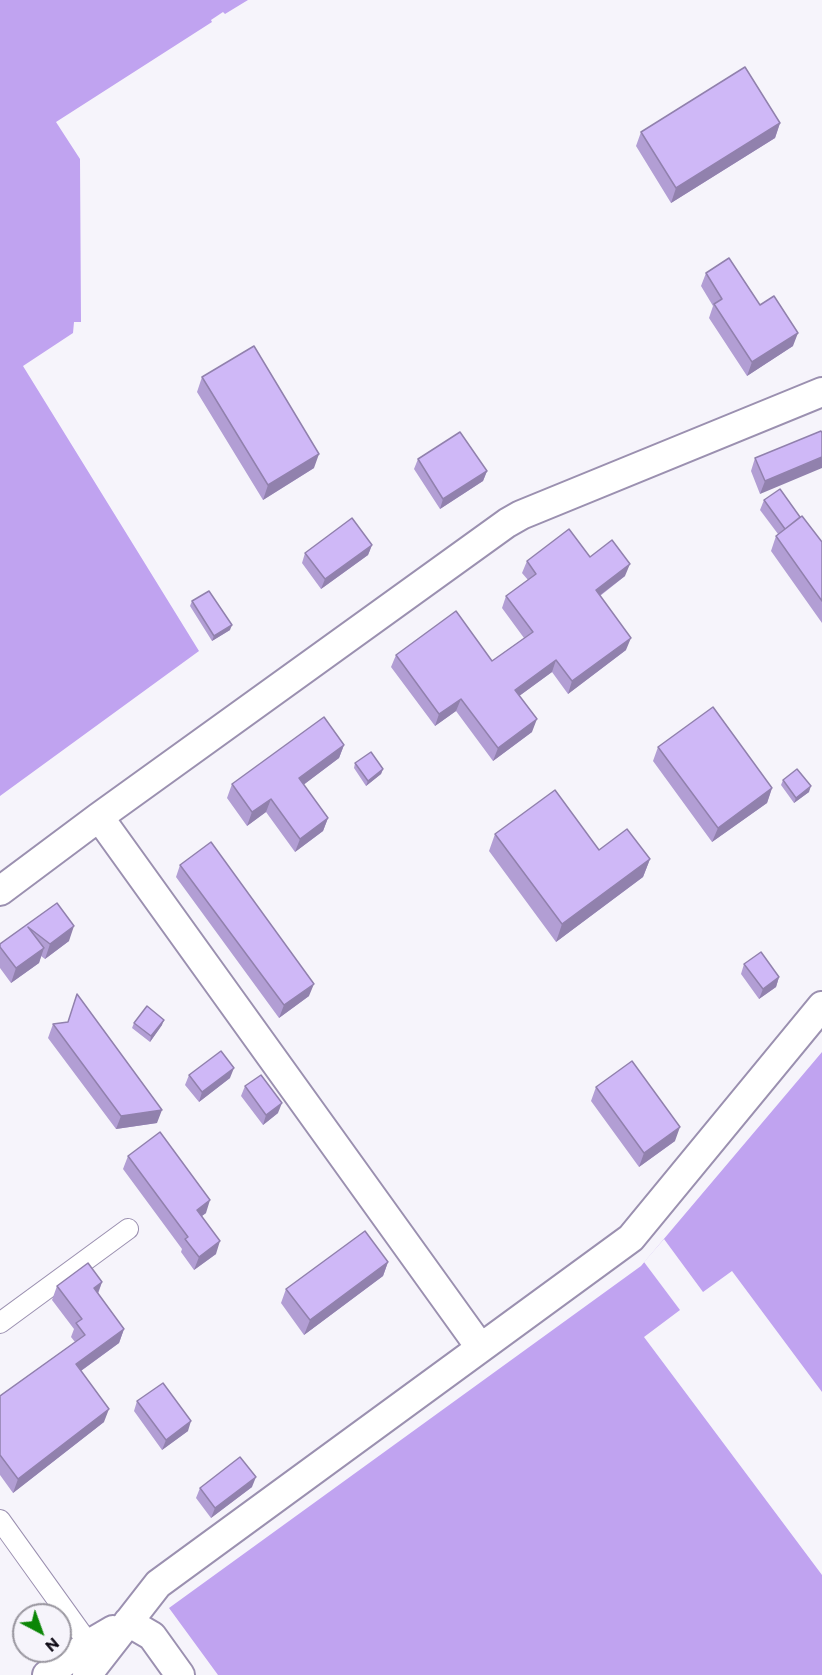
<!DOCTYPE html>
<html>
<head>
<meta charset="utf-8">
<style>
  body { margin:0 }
  #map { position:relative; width:822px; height:1675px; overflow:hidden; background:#f6f4fb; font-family:Commissioner,sans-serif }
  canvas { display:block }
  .north { position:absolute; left:12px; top:1603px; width:60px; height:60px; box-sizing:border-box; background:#f6f4fb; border:2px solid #99969f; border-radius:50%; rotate:139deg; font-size:16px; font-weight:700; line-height:24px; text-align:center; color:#0d0914 }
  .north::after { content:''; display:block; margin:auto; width:21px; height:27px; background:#0b8606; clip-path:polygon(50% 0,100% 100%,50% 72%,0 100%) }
</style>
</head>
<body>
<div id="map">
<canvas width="822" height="1675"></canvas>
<div class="north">N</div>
</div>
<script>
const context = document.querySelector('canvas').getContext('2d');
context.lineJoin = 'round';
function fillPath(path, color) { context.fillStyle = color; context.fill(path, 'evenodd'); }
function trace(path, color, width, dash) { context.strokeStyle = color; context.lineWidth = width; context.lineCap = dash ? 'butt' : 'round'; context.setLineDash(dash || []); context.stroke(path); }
fillPath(new Path2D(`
  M 0,0 L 248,0 L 225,14 L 223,12 L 211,20 L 212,22 L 56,122 L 80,159 L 81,322 L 74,322 L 73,333 L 23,366 L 199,651 L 0,796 Z
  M 822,1052 L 822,1675 L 218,1675 L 169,1608 L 641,1266 Z`), '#c0a3f0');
fillPath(new Path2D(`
  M 664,1239 L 703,1292 L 732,1271 L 822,1392 L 822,1575 L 644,1337 L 680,1310 L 644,1262 Z`), '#f6f4fb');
const street = new Path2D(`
  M 0,1323 L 128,1229
  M 0,1520 L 89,1644`);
const secondary = new Path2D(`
  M 99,817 L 480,1347
  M 0,891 L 99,817 L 507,523 L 521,515 L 822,392
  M 128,1622 L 152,1636 L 180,1675
  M 47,1675 L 89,1644 L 113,1630
  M 87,1675 L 158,1584 L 631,1238 L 822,1006`);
trace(street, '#9b90b0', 22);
trace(secondary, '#9b90b0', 32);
trace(street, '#fff', 20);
trace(secondary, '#fff', 28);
fillPath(new Path2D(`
  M 780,123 L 775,138 L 671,203 L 636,146 L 641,132 Z
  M 706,273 L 760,305 L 793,346 L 747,376 L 709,318 L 713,306 L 701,286 Z
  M 202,377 L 314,468 L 263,500 L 197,392 Z
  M 821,431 L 760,494 L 751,471 L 755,458 Z
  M 418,459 L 487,471 L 483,481 L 440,509 L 414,469 Z
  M 764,500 L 800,517 L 822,542 L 822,623 L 771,551 L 776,536 L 778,534 L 760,510 Z
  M 372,545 L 368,555 L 321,589 L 302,563 L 305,553 Z
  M 590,557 L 625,576 L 600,596 L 626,650 L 568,694 L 552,672 L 519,696 L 532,732 L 493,761 L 456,711 L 435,726 L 391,667 L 396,655 L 492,661 L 524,638 L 502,608 L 506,596 L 528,580 L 522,573 L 527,561 Z
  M 192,601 L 230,630 L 212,641 L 190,606 Z
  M 344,745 L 339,758 L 303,785 L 328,818 L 323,831 L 295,852 L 266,812 L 247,826 L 227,798 L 232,784 Z
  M 658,747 L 772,788 L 767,803 L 712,842 L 653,761 Z
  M 355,763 L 383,769 L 381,774 L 366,786 L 354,768 Z
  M 783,780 L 809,792 L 794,803 L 781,785 Z
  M 495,834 L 599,850 L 650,859 L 643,877 L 556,942 L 489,851 Z
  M 180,865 L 309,996 L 279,1018 L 176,877 Z
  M 57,903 L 69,941 L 45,959 L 41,956 L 39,963 L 11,983 L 0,968 L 0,944 Z
  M 744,964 L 779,977 L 776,987 L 759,999 L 741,974 Z
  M 77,994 L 157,1123 L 116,1129 L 48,1038 L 53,1024 L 68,1022 Z
  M 134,1023 L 162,1025 L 150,1042 L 132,1028 Z
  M 189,1075 L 230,1078 L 199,1102 L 185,1085 Z
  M 245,1086 L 278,1113 L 263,1125 L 241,1096 Z
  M 596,1087 L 675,1141 L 639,1167 L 591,1101 Z
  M 128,1156 L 206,1213 L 202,1216 L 216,1254 L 194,1270 L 181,1252 L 182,1249 L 123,1169 Z
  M 388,1262 L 383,1276 L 304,1335 L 281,1303 L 286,1289 Z
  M 102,1282 L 98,1294 L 124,1329 L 119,1343 L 81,1371 L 104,1422 L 13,1493 L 0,1475 L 0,1396 L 75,1342 L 71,1337 L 74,1329 L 52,1300 L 57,1286 Z
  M 137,1401 L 188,1431 L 162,1450 L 134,1411 Z
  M 252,1487 L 211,1518 L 196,1498 L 200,1488 Z`), '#b29ed4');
fillPath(new Path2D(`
  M 780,123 L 775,138 L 671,203 L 676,188 Z
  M 798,333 L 793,346 L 747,376 L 752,362 Z
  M 319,454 L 314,468 L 263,500 L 268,485 Z
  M 822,457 L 822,468 L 760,494 L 765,481 Z
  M 487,471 L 483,481 L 440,509 L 443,499 Z
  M 372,545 L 368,555 L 321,589 L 325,579 Z
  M 630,564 L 625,576 L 591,602 L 596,590 Z
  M 232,625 L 230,630 L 212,641 L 214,636 Z
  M 631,638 L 626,650 L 568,694 L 572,681 Z
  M 556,660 L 552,672 L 511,702 L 515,690 Z
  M 461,699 L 456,711 L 435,726 L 439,714 Z
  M 537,719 L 532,732 L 493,761 L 498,748 Z
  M 344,745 L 339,758 L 294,792 L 299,778 Z
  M 383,769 L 381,774 L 366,786 L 368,781 Z
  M 811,786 L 809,792 L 794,803 L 796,798 Z
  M 772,788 L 767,803 L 712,842 L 718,828 Z
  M 271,799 L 266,812 L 247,826 L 252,812 Z
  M 328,818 L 323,831 L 295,852 L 300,839 Z
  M 650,859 L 643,877 L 556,942 L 562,924 Z
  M 74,926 L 69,941 L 45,959 L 50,944 Z
  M 44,948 L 39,963 L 11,983 L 16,968 Z
  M 779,977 L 776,987 L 759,999 L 763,989 Z
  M 314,984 L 309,996 L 279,1018 L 284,1005 Z
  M 164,1020 L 162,1025 L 150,1042 L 151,1036 Z
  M 234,1068 L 230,1078 L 199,1102 L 202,1092 Z
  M 282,1103 L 278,1113 L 263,1125 L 266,1115 Z
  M 162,1110 L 157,1123 L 116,1129 L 121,1116 Z
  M 680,1127 L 675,1141 L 639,1167 L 644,1153 Z
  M 210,1200 L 206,1213 L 192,1223 L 197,1210 Z
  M 220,1241 L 216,1254 L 194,1270 L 199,1257 Z
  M 388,1262 L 383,1276 L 304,1335 L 310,1320 Z
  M 102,1282 L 97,1295 L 94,1288 Z
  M 124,1329 L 119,1343 L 71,1378 L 76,1364 Z
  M 109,1409 L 104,1422 L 13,1493 L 18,1479 Z
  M 191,1421 L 188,1431 L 162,1450 L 166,1440 Z
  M 256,1477 L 252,1487 L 211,1518 L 215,1508 Z`), '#9181ad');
const building = new Path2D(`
  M 745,67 L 780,123 L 676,188 L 641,132 Z
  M 729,258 L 760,305 L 774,296 L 798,333 L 752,362 L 714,304 L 722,299 L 706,273 Z
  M 254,346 L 319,454 L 268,485 L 202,377 Z
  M 821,431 L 822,433 L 822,457 L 765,481 L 755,458 Z
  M 460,432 L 487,471 L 443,499 L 418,459 Z
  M 780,489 L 800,517 L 785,529 L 764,500 Z
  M 802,516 L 822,542 L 822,601 L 776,536 Z
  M 352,518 L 372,545 L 325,579 L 305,553 Z
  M 569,529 L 590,557 L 612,540 L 630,564 L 596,590 L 631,638 L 572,681 L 556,660 L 515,690 L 537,719 L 498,748 L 461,699 L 439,714 L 396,655 L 456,611 L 492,661 L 533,632 L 506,596 L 536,574 L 527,561 Z
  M 209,591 L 232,625 L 214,636 L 192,601 Z
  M 713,707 L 772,788 L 718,828 L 658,747 Z
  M 324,717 L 344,745 L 299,778 L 328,818 L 300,839 L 271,799 L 252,812 L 232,784 Z
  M 371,752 L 383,769 L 368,781 L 355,763 Z
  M 797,769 L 811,786 L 796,798 L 783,780 Z
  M 555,790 L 599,850 L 627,829 L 650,859 L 562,924 L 495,834 Z
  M 211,842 L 314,984 L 284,1005 L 180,865 Z
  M 57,903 L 74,926 L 50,944 L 28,927 L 44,948 L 16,968 L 0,947 L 0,944 Z
  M 761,952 L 779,977 L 763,989 L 744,964 Z
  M 77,994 L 162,1110 L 121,1116 L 53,1024 L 68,1022 Z
  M 147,1006 L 164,1020 L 151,1036 L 134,1023 Z
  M 221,1051 L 234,1068 L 202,1092 L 189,1075 Z
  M 632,1061 L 680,1127 L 644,1153 L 596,1087 Z
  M 261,1075 L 282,1103 L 266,1115 L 245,1086 Z
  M 160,1132 L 210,1200 L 197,1210 L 220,1241 L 199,1257 L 185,1239 L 188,1237 L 128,1156 Z
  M 365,1231 L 388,1262 L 310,1320 L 286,1289 Z
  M 88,1263 L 102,1282 L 94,1288 L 124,1329 L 76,1364 L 109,1409 L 18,1479 L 0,1455 L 0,1396 L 85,1335 L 76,1323 L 82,1319 L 57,1286 Z
  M 163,1383 L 191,1421 L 166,1440 L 137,1401 Z
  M 240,1457 L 256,1477 L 215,1508 L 200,1488 Z`);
fillPath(building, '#cfb8f7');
trace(building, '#9181ad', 1.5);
</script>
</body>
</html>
